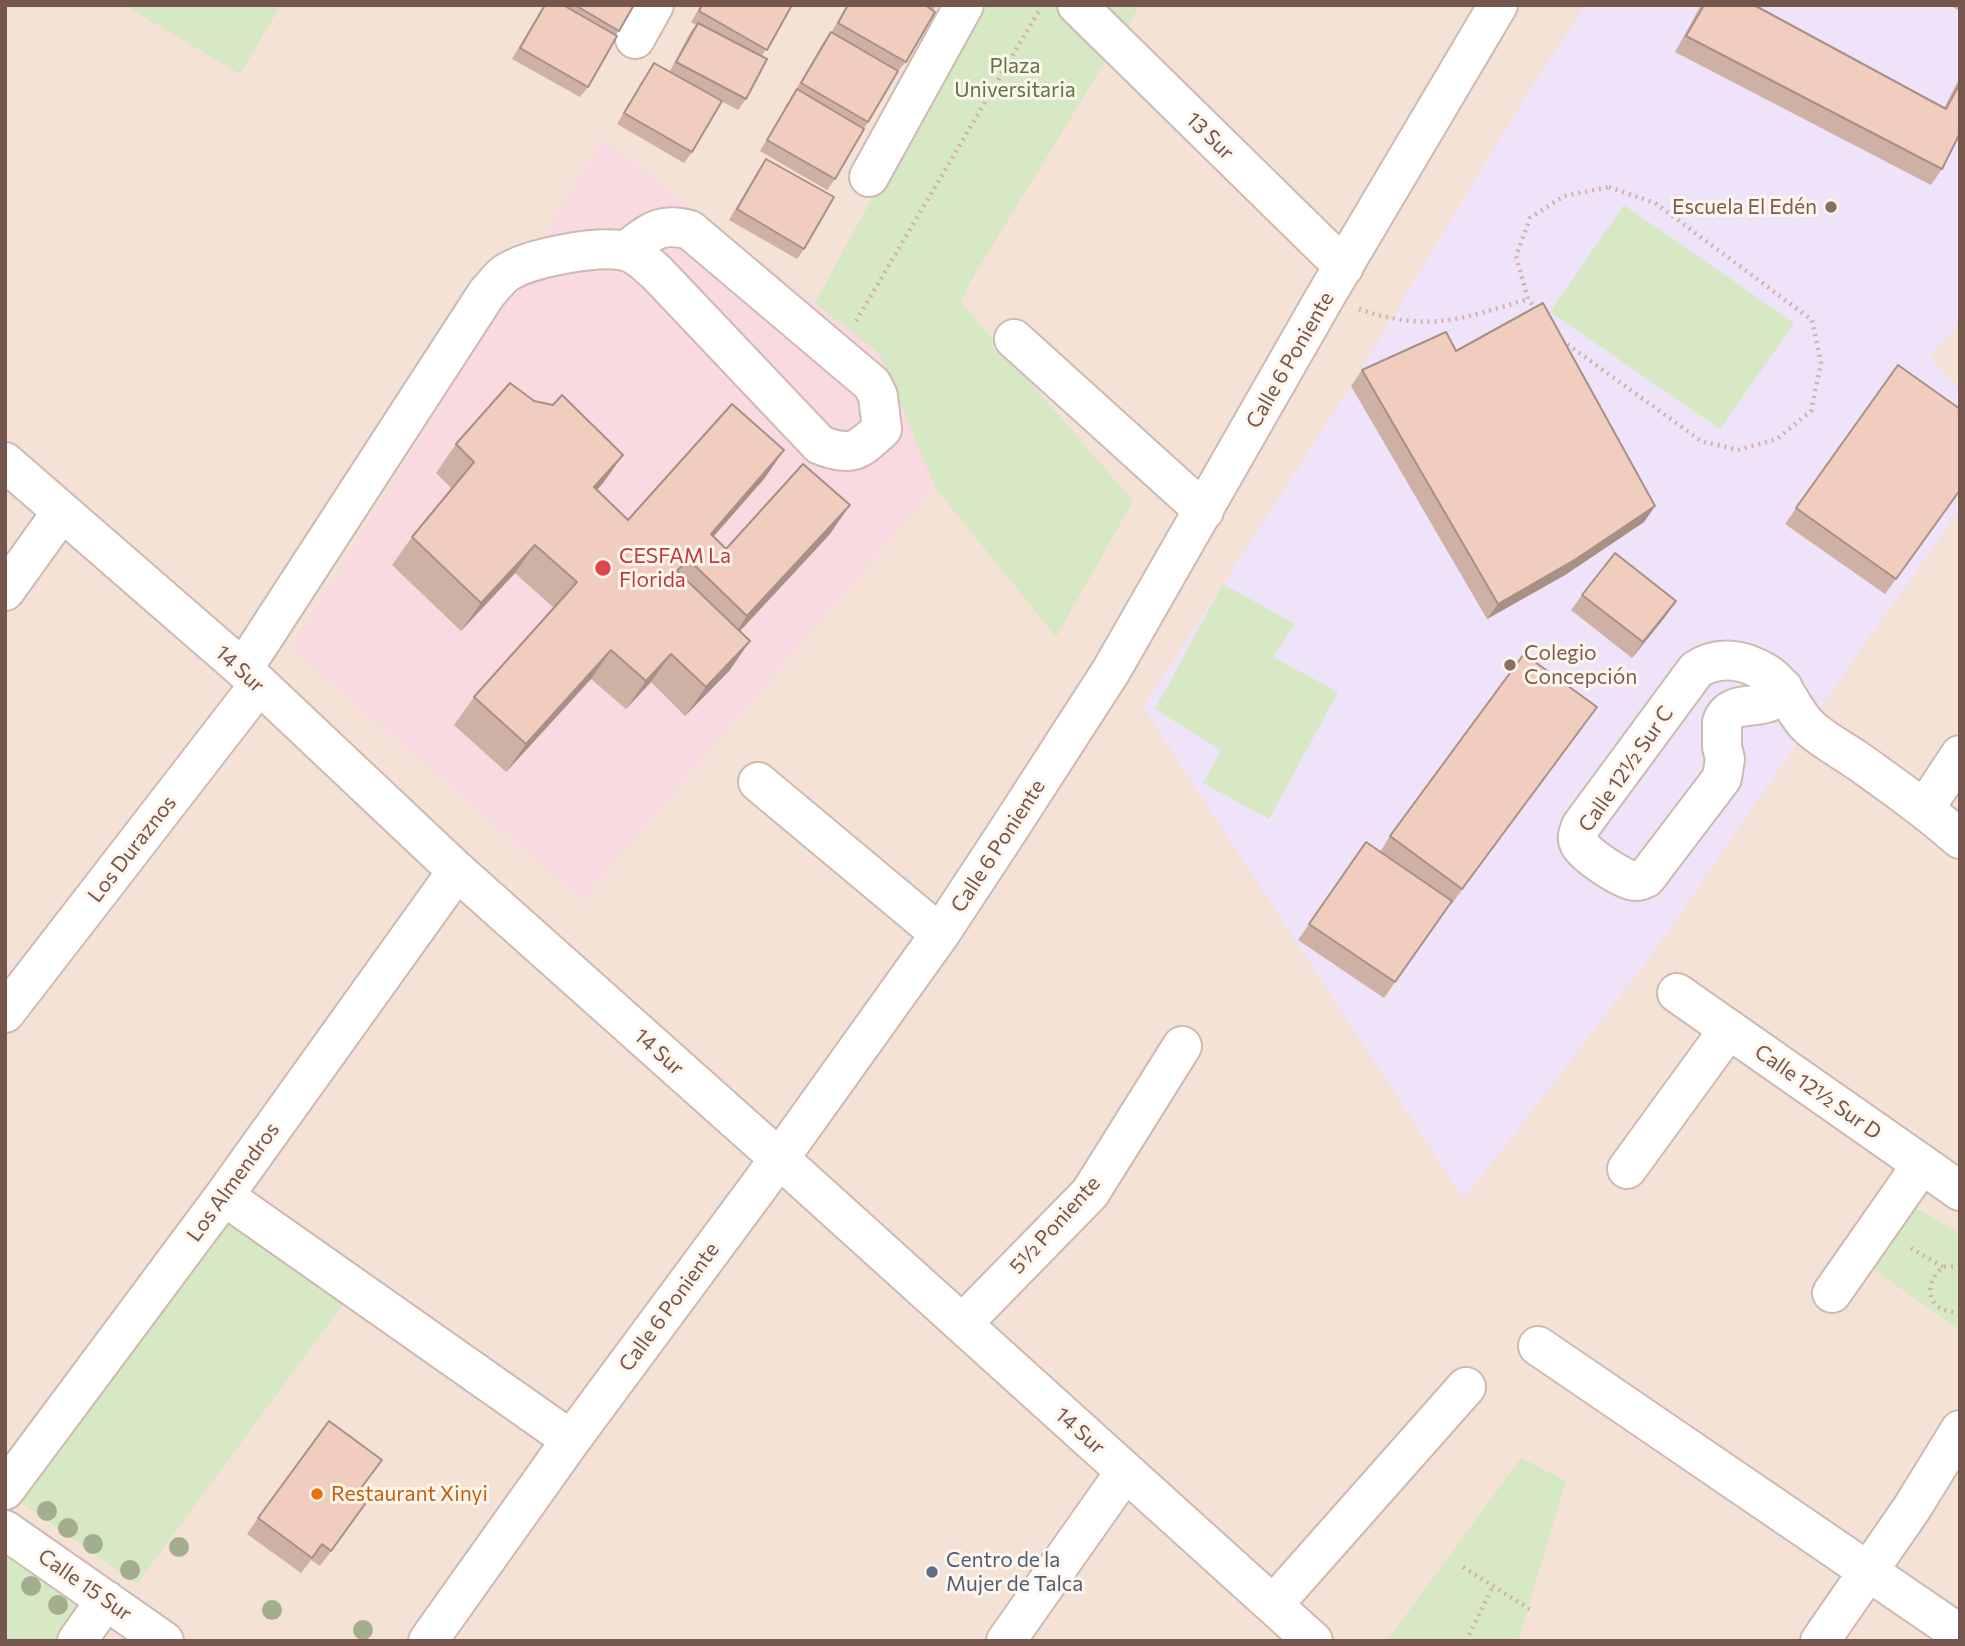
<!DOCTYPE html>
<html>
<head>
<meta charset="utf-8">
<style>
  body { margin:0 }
  #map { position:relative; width:1965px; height:1646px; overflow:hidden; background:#fbf1e6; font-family:Commissioner,sans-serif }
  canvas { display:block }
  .frame { position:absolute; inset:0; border:7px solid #74564c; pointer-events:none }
</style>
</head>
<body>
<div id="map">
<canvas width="1965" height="1646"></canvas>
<div class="frame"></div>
</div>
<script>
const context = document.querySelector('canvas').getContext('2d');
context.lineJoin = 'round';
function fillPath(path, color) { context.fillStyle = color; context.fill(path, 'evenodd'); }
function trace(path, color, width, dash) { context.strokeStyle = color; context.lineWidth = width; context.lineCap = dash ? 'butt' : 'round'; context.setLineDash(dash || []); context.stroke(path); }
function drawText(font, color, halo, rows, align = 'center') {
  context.font = font + ' Commissioner,sans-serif'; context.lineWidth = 6; context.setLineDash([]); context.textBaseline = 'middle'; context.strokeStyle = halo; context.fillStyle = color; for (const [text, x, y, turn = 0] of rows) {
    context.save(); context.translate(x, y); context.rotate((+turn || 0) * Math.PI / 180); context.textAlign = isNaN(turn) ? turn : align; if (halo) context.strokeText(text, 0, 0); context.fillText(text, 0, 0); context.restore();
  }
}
fillPath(new Path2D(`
  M 5,5 L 1960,5 L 1960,1641 L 5,1641 Z`), '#f3e2d5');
fillPath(new Path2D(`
  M 1586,5 L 1960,5 L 1960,321 L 1930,358 L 1960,390 L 1960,510 L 1879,623 L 1651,956 L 1464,1199 L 1143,707 L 1351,386 L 1528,92 Z`), '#eee3f8');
fillPath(new Path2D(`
  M 603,139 L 880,353 L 935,487 L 582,900 L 291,648 Z`), '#f9dae1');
fillPath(new Path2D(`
  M 124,5 L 281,5 L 240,74 Z
  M 977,5 L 1140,5 L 970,282 L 961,303 L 1133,501 L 1056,637 L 935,487 L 880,354 L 815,303 Z
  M 1624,205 L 1794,323 L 1720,429 L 1550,312 Z
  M 1223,584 L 1295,624 L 1273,657 L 1338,692 L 1269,819 L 1203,783 L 1221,750 L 1155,709 Z
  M 1911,1205 L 1960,1234 L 1960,1330 L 1870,1267 Z
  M 227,1214 L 349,1296 L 137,1584 L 19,1501 Z
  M 1521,1458 L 1566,1481 L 1518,1641 L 1387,1641 Z
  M 5,1550 L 90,1608 L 67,1641 L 5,1641 Z`), '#d7e8c5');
const minor = new Path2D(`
  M 1077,5 L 1344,267
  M 635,39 L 654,5
  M 869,177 L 964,5
  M 1014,339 L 1204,511
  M 5,462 L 243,669 L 457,871 L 802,1179 L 1313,1641
  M 5,591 L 61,513
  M 243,669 L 487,293 C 493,287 499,278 506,273 C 528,258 598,245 624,251 C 637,253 646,264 656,272 L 820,445 C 853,457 858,451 882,429 L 878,396 L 872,384 L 690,230 C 659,221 649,234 625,251
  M 1783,688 C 1778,695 1775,701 1766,703 C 1750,708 1729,702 1722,722 L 1722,747 L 1725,759 L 1722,778 L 1646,878 C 1644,879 1638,881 1636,881 C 1624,881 1583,854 1579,843 C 1576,837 1579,832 1581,826 L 1696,670 C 1718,655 1744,659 1766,673 C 1787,686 1792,711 1809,727 C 1823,740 1842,750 1858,761 C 1893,786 1927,810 1960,839
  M 758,782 L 940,934
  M 1925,808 L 1960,755
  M 1677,993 L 1960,1191
  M 5,1013 L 258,686
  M 1627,1169 L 1729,1029
  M 224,1196 L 571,1440
  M 1832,1293 L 1922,1164
  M 962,1324 L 1090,1193 L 1182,1046
  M 1538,1346 L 1960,1634
  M 5,1490 L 224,1196 L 457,871
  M 5,1530 L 164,1641
  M 1273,1605 L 1466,1387
  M 77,1641 L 106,1600
  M 428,1641 L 571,1440 L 779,1159 L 940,934 L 1009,829 L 1111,671 L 1325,297 L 1498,5
  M 1006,1641 L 1125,1472
  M 1820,1641 L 1912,1508 L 1960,1430`);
trace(minor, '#cfbab0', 42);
trace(new Path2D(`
  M 1609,187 L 1655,203 L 1812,320 L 1821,363 L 1811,411 L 1777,439 L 1738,450 L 1701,441 L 1552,333 L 1528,299 L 1516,256 L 1530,218 L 1564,196 Z
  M 1359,309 C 1428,333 1462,319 1528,299
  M 856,321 L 1040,9
  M 1911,1248 L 1943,1267
  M 1960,1266 L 1943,1267 C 1920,1286 1930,1314 1960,1312
  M 1463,1567 L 1531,1610
  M 1466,1641 L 1493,1586`), '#d4b1a2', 4.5, [2, 5]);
trace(minor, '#fff', 38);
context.fillStyle = '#a2ae8d';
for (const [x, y] of [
  [47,1511],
  [68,1528],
  [93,1544],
  [179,1547],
  [130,1570],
  [31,1586],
  [58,1605],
  [272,1610],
  [363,1630]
]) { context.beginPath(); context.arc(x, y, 10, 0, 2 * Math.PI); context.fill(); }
fillPath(new Path2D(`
  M 544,5 L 634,5 L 616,35 L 588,87 L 580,97 L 512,59 Z
  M 701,5 L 792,5 L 762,56 L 746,99 L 738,110 L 706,93 L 692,152 L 684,163 L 617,124 L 654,63 L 670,71 L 690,33 L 696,25 L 691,22 Z
  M 847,5 L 936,5 L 906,62 L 897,72 L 835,179 L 827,190 L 760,151 L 823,43 L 831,33 Z
  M 1701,5 L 1754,5 L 1944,108 L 1960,77 L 1960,138 L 1958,137 L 1942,169 L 1931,185 L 1675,52 Z
  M 1949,5 L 1960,5 L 1960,11 Z
  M 766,159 L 804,249 L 797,259 L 729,220 L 759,169 Z
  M 1456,351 L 1655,506 L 1644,522 L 1565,575 L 1487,619 L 1351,386 L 1362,370 Z
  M 1898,365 L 1960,490 L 1885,594 L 1785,524 Z
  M 534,401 L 623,455 L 603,483 L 597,490 L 628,520 L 784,450 L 764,479 L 714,536 L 726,549 L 830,534 L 740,631 L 730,670 L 685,716 L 651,682 L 626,709 L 591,679 L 506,772 L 454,725 L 474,697 L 554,608 L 515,573 L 461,631 L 392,565 L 412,537 L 452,489 L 436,473 L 456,444 Z
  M 1582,595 L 1665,617 L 1632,658 L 1571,610 Z
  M 1597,707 L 1451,905 L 1450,904 L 1384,998 L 1298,940 L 1366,842 L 1380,852 L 1390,836 Z
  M 356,1496 L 354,1520 L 320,1566 L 311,1560 L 301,1573 L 247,1534 L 258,1518 Z`), '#ceb0a4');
fillPath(new Path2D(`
  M 784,450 L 764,479 L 691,562 L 711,534 Z
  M 623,455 L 603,483 L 574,516 L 594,487 Z
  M 850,505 L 830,534 L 727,645 L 747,616 Z
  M 1655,506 L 1644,522 L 1565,575 L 1487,619 L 1498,604 Z
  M 535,545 L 515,573 L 461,631 L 481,603 Z
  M 1676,601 L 1665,617 L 1632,658 L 1643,642 Z
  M 750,641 L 730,670 L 685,716 L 706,687 Z
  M 611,650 L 591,679 L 506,772 L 526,744 Z
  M 671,654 L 651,682 L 626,709 L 646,681 Z`), '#a89086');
const building = new Path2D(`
  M 545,5 L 563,5 L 617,36 L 588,87 L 520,48 Z
  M 575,5 L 634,5 L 619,31 Z
  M 702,5 L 792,5 L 767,50 L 699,11 Z
  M 848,5 L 925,5 L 935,12 L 906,62 L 838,23 Z
  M 1704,5 L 1754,5 L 1946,109 L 1960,83 L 1960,133 L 1942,169 L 1686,36 Z
  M 698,23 L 767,59 L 746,99 L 676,62 Z
  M 831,32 L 898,71 L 868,122 L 801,83 Z
  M 654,63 L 722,101 L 692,152 L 624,113 Z
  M 797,89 L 864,129 L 835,179 L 767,140 Z
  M 766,159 L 834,197 L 804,249 L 737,209 Z
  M 1543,303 L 1655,506 L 1576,559 L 1498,604 L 1362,370 L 1446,332 L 1456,351 Z
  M 1898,365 L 1960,409 L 1960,490 L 1896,579 L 1796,508 Z
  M 510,383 L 534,401 L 553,405 L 562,395 L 623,455 L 594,487 L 628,520 L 732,404 L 784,450 L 711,534 L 726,549 L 803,464 L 850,505 L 747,616 L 688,559 L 677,571 L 750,641 L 706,687 L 671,654 L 646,681 L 611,650 L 526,744 L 474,697 L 577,582 L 535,545 L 481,603 L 412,537 L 474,462 L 456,444 Z
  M 1615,553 L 1676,601 L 1643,642 L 1582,595 Z
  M 1524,654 L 1597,707 L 1462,889 L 1390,836 Z
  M 1366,842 L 1452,901 L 1395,982 L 1309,924 Z
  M 329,1421 L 382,1460 L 355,1496 L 365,1504 L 331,1551 L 322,1544 L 312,1558 L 258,1518 Z`);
fillPath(building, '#f0cdbf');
trace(building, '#a89086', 2);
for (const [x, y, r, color] of [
  [1831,207,7,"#8d6e63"],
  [603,568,9,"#e0444e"],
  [1510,665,7,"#8d6e63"],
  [317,1494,7,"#e8710a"],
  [932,1572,7,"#5c6f8a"]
]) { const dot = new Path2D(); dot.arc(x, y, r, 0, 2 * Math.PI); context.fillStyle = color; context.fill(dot); trace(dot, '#fef5ec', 2.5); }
drawText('21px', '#597844', '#fef5ec', [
  ["Plaza",1015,66],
  ["Universitaria",1015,90]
]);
drawText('21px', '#74564c', '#fef5ec', [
  ["13 Sur",1210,136,45],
  ["Calle 6 Poniente",1290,360,-60],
  ["14 Sur",240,669,43],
  ["Calle 12½ Sur C",1626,769,-55],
  ["Calle 6 Poniente",998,846,-57],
  ["Los Duraznos",132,849,-52],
  ["14 Sur",659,1052,42],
  ["Calle 12½ Sur D",1818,1092,35],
  ["Los Almendros",233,1182,-54],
  ["5½ Poniente",1055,1225,-48],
  ["Calle 6 Poniente",669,1307,-54],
  ["14 Sur",1080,1431,42],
  ["Calle 15 Sur",85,1585,35]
]);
drawText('21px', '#785e54', '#fef5ec', [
  ["Escuela El Edén",1817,207],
  ["Colegio",1524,653,"left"],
  ["Concepción",1524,677,"left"]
], 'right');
drawText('21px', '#be3a42', '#fef5ec', [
  ["CESFAM La",619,556],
  ["Florida",619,580]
], 'left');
drawText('21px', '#c56008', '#fef5ec', [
  ["Restaurant Xinyi",331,1494]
], 'left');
drawText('21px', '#4e5e75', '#fef5ec', [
  ["Centro de la",946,1560],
  ["Mujer de Talca",946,1584]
], 'left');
</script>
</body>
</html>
